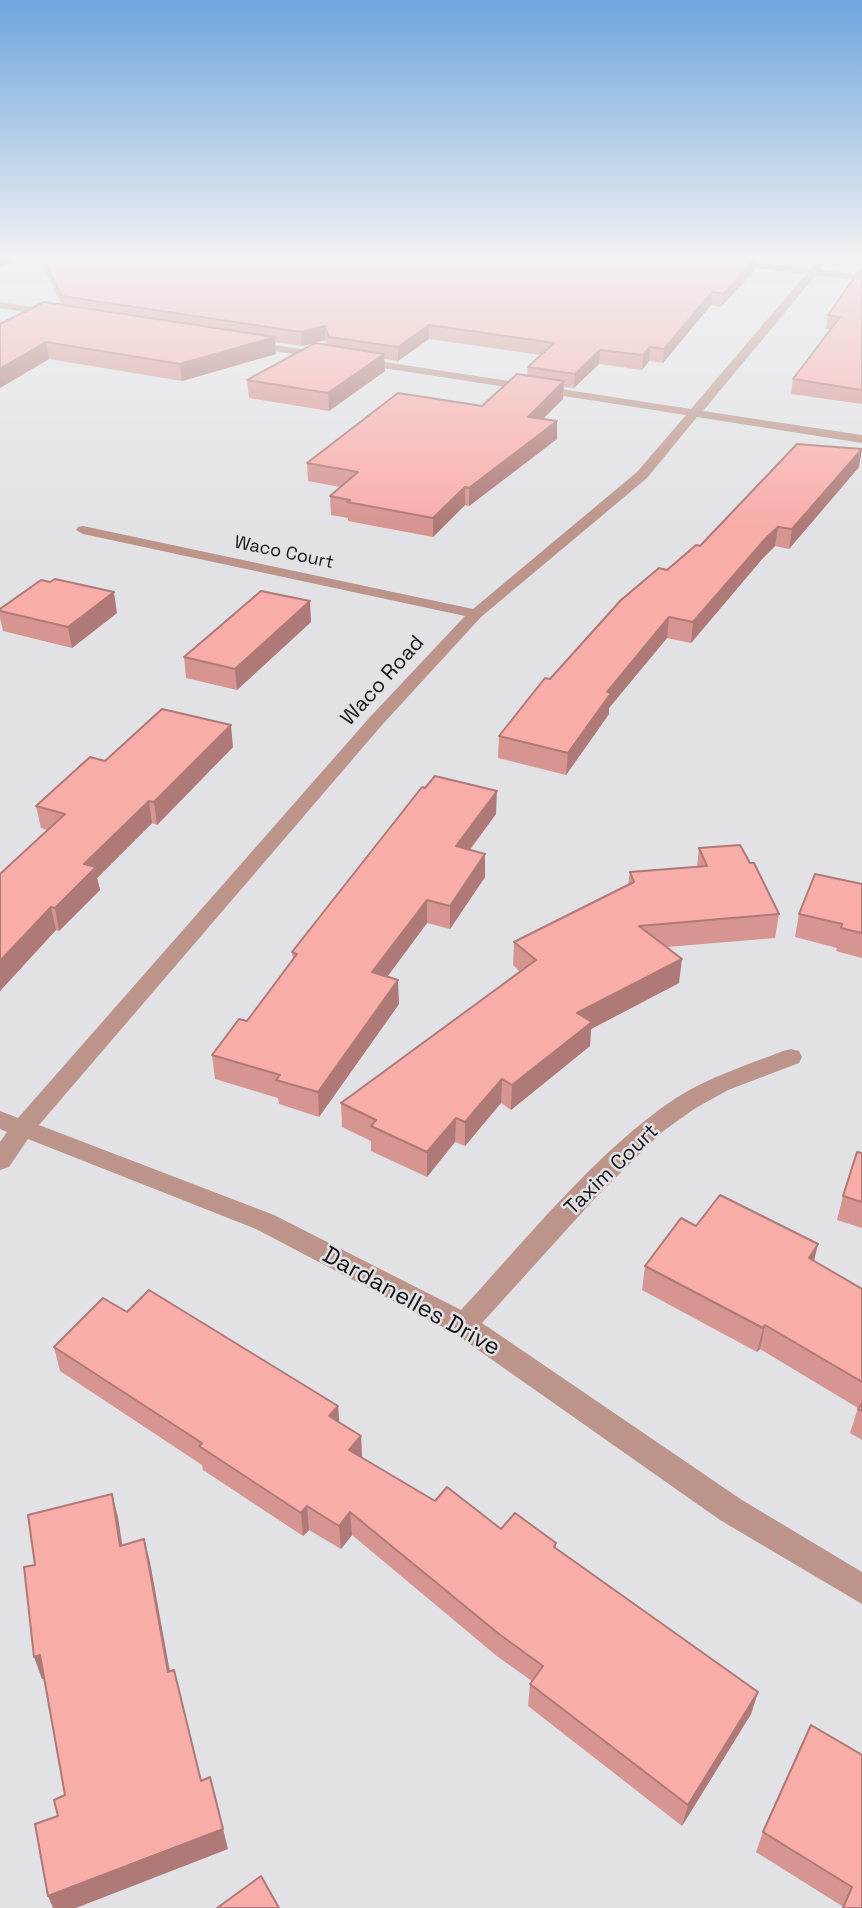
<!DOCTYPE html>
<html>
<head>
<meta charset="utf-8">
<style>
  body { margin:0 }
  canvas { display:block; background:#e2e1e5 }
</style>
</head>
<body>
<canvas width="862" height="1908"></canvas>
<script>
const context = document.querySelector('canvas').getContext('2d');
context.lineJoin = 'round';
function fillPath(path, color) { context.fillStyle = color; context.fill(path, 'evenodd'); }
function trace(path, color, width, dash) { context.strokeStyle = color; context.lineWidth = width; context.lineCap = dash ? 'butt' : 'round'; context.setLineDash(dash || []); context.stroke(path); }
function drawText(font, color, halo, rows, align = 'center') {
  context.font = font + ' "Space Grotesk",sans-serif'; context.lineWidth = 5; context.setLineDash([]); context.textBaseline = 'middle'; context.strokeStyle = halo; context.fillStyle = color; for (const [text, x, y, turn = 0] of rows) {
    context.save(); context.translate(x, y); context.rotate((+turn || 0) * Math.PI / 180); context.textAlign = isNaN(turn) ? turn : align; if (halo) context.strokeText(text, 0, 0); context.fillText(text, 0, 0); context.restore();
  }
}
fillPath(new Path2D(`
  M 691,258 L 717,258 L 811,269 L 820,258 L 830,258 L 820,270 L 862,275 L 862,281 L 816,275 L 703,411 L 862,435 L 862,443 L 697,417 L 647,478 L 481,617 L 382,725 L 39,1125 L 274,1215 L 461,1310 C 526,1240 596,1151 676,1098 C 709,1077 747,1065 783,1051 L 791,1049 L 799,1051 L 802,1057 L 799,1063 L 728,1090 L 694,1109 L 662,1132 L 597,1196 L 482,1323 L 742,1500 L 862,1572 L 862,1604 L 720,1520 L 454,1333 L 256,1229 L 28,1139 L 9,1167 L 0,1170 L 0,1142 L 7,1132 L 0,1129 L 0,1111 L 18,1118 L 370,717 L 465,616 L 83,534 L 76,530 L 78,527 L 83,526 L 473,609 L 637,472 L 686,415 L 248,347 L 242,344 L 248,341 L 691,409 L 806,274 L 696,261 Z
  M 0,302 L 58,311 L 63,314 L 58,317 L 0,308 Z`), '#bc948a');
fillPath(new Path2D(`
  M 39,258 L 766,258 L 763,261 L 756,260 L 754,271 L 721,307 L 711,305 L 663,363 L 649,361 L 642,370 L 599,364 L 574,388 L 564,387 L 563,399 L 543,419 L 557,439 L 469,506 L 465,505 L 433,537 L 348,521 L 348,518 L 331,515 L 330,496 L 340,487 L 308,481 L 307,463 L 482,406 L 527,376 L 528,367 L 541,355 L 429,339 L 398,361 L 384,359 L 385,371 L 329,411 L 249,398 L 247,380 L 327,345 L 325,340 L 302,346 L 275,342 L 276,354 L 182,381 L 49,359 L 0,388 L 62,305 Z
  M 862,270 L 862,404 L 791,394 L 793,379 L 831,329 L 826,329 L 828,315 Z
  M 859,467 L 789,549 L 775,546 L 763,558 L 691,643 L 667,638 L 609,708 L 609,714 L 566,775 L 498,758 L 499,736 L 550,679 L 667,570 L 700,546 Z
  M 50,582 L 117,613 L 72,648 L 3,631 L 0,618 L 0,609 Z
  M 311,622 L 237,690 L 186,678 L 184,657 Z
  M 233,747 L 157,825 L 152,823 L 97,878 L 100,890 L 59,931 L 56,930 L 0,991 L 0,874 L 47,830 L 41,828 L 36,806 L 105,761 Z
  M 496,814 L 470,850 L 485,854 L 485,877 L 450,929 L 427,923 L 387,977 L 399,1004 L 319,1117 L 279,1104 L 278,1098 L 215,1079 L 212,1055 L 247,1021 L 293,959 L 292,952 Z
  M 699,848 L 750,863 L 779,914 L 775,938 L 667,947 L 679,983 L 591,1029 L 590,1046 L 511,1110 L 501,1103 L 465,1146 L 455,1142 L 427,1177 L 371,1151 L 371,1141 L 342,1127 L 341,1103 L 520,972 L 513,965 L 514,942 L 628,885 L 630,872 L 697,867 Z
  M 862,884 L 862,958 L 836,951 L 837,948 L 795,937 L 799,914 Z
  M 862,1153 L 862,1228 L 837,1220 L 843,1196 Z
  M 696,1226 L 818,1244 L 814,1261 L 862,1289 L 862,1440 L 850,1433 L 858,1408 L 760,1349 L 757,1352 L 642,1290 L 645,1266 Z
  M 127,1312 L 338,1406 L 339,1423 L 361,1436 L 362,1458 L 435,1501 L 501,1529 L 556,1543 L 556,1548 L 758,1692 L 751,1714 L 682,1826 L 528,1706 L 530,1684 L 532,1681 L 498,1657 L 352,1535 L 341,1549 L 309,1530 L 303,1536 L 203,1470 L 202,1465 L 60,1371 L 54,1347 Z
  M 811,1725 L 862,1908 L 842,1908 L 842,1906 L 756,1852 L 763,1832 Z`), '#d69591');
fillPath(new Path2D(`
  M 0,258 L 23,258 L 0,268 Z
  M 756,258 L 754,271 L 721,307 L 723,294 Z
  M 712,292 L 711,305 L 663,363 L 664,349 Z
  M 429,325 L 429,339 L 398,361 L 398,347 Z
  M 325,326 L 325,340 L 302,346 L 301,332 Z
  M 275,337 L 276,354 L 182,381 L 180,364 Z
  M 46,342 L 49,359 L 0,388 L 0,369 Z
  M 650,347 L 649,361 L 642,370 L 643,355 Z
  M 600,350 L 599,364 L 574,388 L 575,374 Z
  M 384,354 L 385,371 L 329,411 L 328,393 Z
  M 564,381 L 563,399 L 527,434 L 528,417 Z
  M 557,421 L 557,439 L 469,506 L 469,488 Z
  M 862,449 L 859,467 L 789,549 L 792,529 Z
  M 465,487 L 465,505 L 433,537 L 433,518 Z
  M 778,527 L 775,546 L 763,558 L 691,643 L 693,622 L 766,538 Z
  M 114,592 L 117,613 L 72,648 L 68,627 Z
  M 310,601 L 311,622 L 237,690 L 235,669 Z
  M 669,617 L 667,638 L 609,708 L 609,714 L 566,775 L 568,753 L 607,692 Z
  M 231,725 L 233,747 L 157,825 L 154,802 Z
  M 497,791 L 496,814 L 455,869 L 456,846 Z
  M 149,801 L 152,823 L 97,878 L 100,890 L 59,931 L 55,908 L 84,864 Z
  M 485,854 L 485,877 L 450,929 L 450,906 Z
  M 427,900 L 427,923 L 373,996 L 372,972 Z
  M 51,907 L 56,930 L 0,991 L 0,961 Z
  M 682,959 L 679,983 L 591,1029 L 590,1046 L 511,1110 L 512,1085 L 577,1013 Z
  M 398,980 L 399,1004 L 319,1117 L 318,1092 Z
  M 502,1079 L 501,1103 L 465,1146 L 465,1122 Z
  M 456,1118 L 455,1142 L 427,1177 L 427,1152 Z
  M 818,1244 L 812,1268 L 809,1258 Z
  M 765,1325 L 760,1349 L 757,1352 L 763,1328 Z
  M 338,1406 L 340,1430 L 329,1416 Z
  M 361,1436 L 362,1460 L 349,1450 Z
  M 112,1494 L 118,1517 L 126,1569 L 120,1546 Z
  M 307,1506 L 309,1530 L 303,1536 L 301,1513 Z
  M 350,1512 L 352,1535 L 341,1549 L 339,1526 Z
  M 144,1539 L 150,1562 L 174,1694 L 168,1672 Z
  M 40,1655 L 48,1678 L 42,1679 L 34,1657 Z
  M 758,1692 L 751,1714 L 682,1826 L 688,1805 Z
  M 223,1829 L 228,1849 L 76,1908 L 53,1908 L 48,1896 Z`), '#ae7976');
const building = new Path2D(`
  M 43,258 L 756,258 L 723,294 L 712,292 L 664,349 L 650,347 L 643,355 L 600,350 L 575,374 L 528,367 L 554,343 L 429,325 L 398,347 L 329,337 L 325,326 L 301,332 L 62,296 Z
  M 860,270 L 862,270 L 862,390 L 793,379 L 840,317 L 828,315 L 849,285 Z
  M 44,302 L 275,337 L 180,364 L 46,342 L 0,369 L 0,324 Z
  M 315,343 L 384,354 L 328,393 L 247,380 Z
  M 517,374 L 564,381 L 528,417 L 557,421 L 469,488 L 465,487 L 433,518 L 347,502 L 350,500 L 330,496 L 358,472 L 307,463 L 398,393 L 482,406 Z
  M 797,444 L 862,449 L 792,529 L 778,527 L 766,538 L 693,622 L 669,617 L 607,692 L 611,693 L 568,753 L 499,736 L 545,678 L 550,679 L 621,600 L 659,568 L 667,570 L 696,545 L 700,546 Z
  M 55,579 L 114,592 L 68,627 L 0,611 L 0,609 L 41,580 L 50,582 Z
  M 261,591 L 310,601 L 235,669 L 184,657 Z
  M 162,709 L 231,725 L 154,802 L 149,801 L 84,864 L 96,867 L 55,908 L 51,907 L 0,961 L 0,874 L 65,814 L 36,806 L 90,757 L 105,761 Z
  M 435,776 L 497,791 L 456,846 L 485,854 L 450,906 L 427,900 L 372,972 L 398,980 L 318,1092 L 276,1080 L 280,1075 L 212,1055 L 239,1019 L 247,1021 L 297,954 L 292,952 L 422,787 L 425,788 Z
  M 740,845 L 750,863 L 754,863 L 779,914 L 639,926 L 682,959 L 577,1013 L 592,1022 L 512,1085 L 502,1079 L 465,1122 L 456,1118 L 427,1152 L 371,1126 L 376,1120 L 341,1103 L 536,960 L 514,942 L 634,882 L 630,872 L 707,866 L 699,848 Z
  M 815,874 L 862,884 L 862,933 L 841,928 L 842,924 L 799,914 Z
  M 857,1152 L 862,1153 L 862,1202 L 843,1196 Z
  M 720,1195 L 818,1244 L 809,1258 L 862,1289 L 862,1382 L 765,1325 L 763,1328 L 645,1266 L 681,1218 L 696,1226 Z
  M 149,1290 L 338,1406 L 329,1416 L 361,1436 L 349,1450 L 435,1501 L 447,1487 L 501,1529 L 515,1513 L 556,1543 L 554,1547 L 758,1692 L 688,1805 L 530,1684 L 543,1666 L 499,1634 L 350,1512 L 339,1526 L 307,1506 L 301,1513 L 199,1446 L 202,1443 L 54,1347 L 103,1298 L 127,1312 Z
  M 862,1403 L 862,1411 L 858,1409 Z
  M 112,1494 L 120,1546 L 144,1539 L 168,1672 L 174,1670 L 201,1781 L 210,1777 L 223,1829 L 48,1896 L 35,1824 L 58,1816 L 54,1800 L 65,1795 L 40,1655 L 34,1657 L 24,1567 L 35,1565 L 28,1515 Z
  M 811,1725 L 862,1755 L 862,1908 L 843,1908 L 852,1887 L 763,1832 Z
  M 261,1876 L 279,1908 L 217,1908 Z`);
fillPath(building, '#f9ada9');
trace(building, '#ae7976', 2);
const sky = context.createLinearGradient(0, 0, 0, 525);
sky.addColorStop(0, '#6ea5de');
sky.addColorStop(0.49, '#f2f2f3');
sky.addColorStop(1, '#f2f2f300');
context.fillStyle = sky;
context.fillRect(0, 0, 862, 525);
drawText('18px', '#161617', '#e2e1e5', [
  ["Waco Court",284,553,12]
]);
drawText('21px', '#161617', '#e2e1e5', [
  ["Waco Road",383,681,-48],
  ["Taxim Court",612,1170,-44]
]);
drawText('24px', '#161617', '#e2e1e5', [
  ["Dardanelles Drive",411,1302,29]
]);
</script>
</body>
</html>
